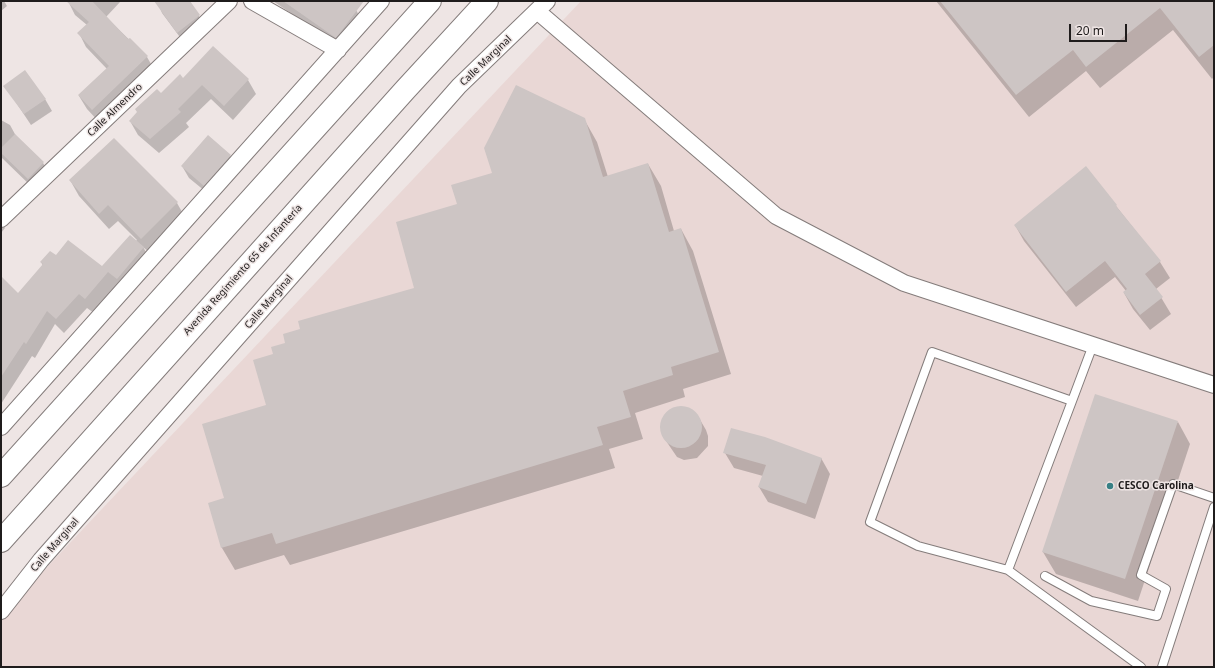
<!DOCTYPE html>
<html>
<head>
<meta charset="utf-8">
<style>
  body { margin:0 }
  #map { position:relative; width:1215px; height:668px; overflow:hidden; background:#eee5e4; font-family:"Noto Sans",sans-serif }
  canvas { display:block }
  .frame { position:absolute; inset:0; border:2px solid #1f1c1c; pointer-events:none }
  .scale { position:absolute; left:1069px; top:24px; width:58px; height:18px; box-sizing:border-box; border:2px solid #1f1c1c; border-top:0; padding-left:5px; font-size:12px; line-height:14px; white-space:nowrap; color:#1f1c1c; -webkit-text-stroke:3px #eee5e4; paint-order:stroke }
</style>
</head>
<body>
<div id="map">
<canvas width="1215" height="668"></canvas>
<div class="frame"></div>
<div class="scale">20 m</div>
</div>
<script>
const context = document.querySelector('canvas').getContext('2d');
context.lineJoin = 'round';
function fillPath(path, color) { context.fillStyle = color; context.fill(path, 'evenodd'); }
function trace(path, color, width, dash) { context.strokeStyle = color; context.lineWidth = width; context.lineCap = dash ? 'butt' : 'round'; context.setLineDash(dash || []); context.stroke(path); }
function drawText(font, color, halo, rows, align = 'center') {
  context.font = font + ' "Noto Sans",sans-serif'; context.lineWidth = 3; context.setLineDash([]); context.textBaseline = 'middle'; context.strokeStyle = halo; context.fillStyle = color; for (const [text, x, y, turn = 0] of rows) {
    context.save(); context.translate(x, y); context.rotate((+turn || 0) * Math.PI / 180); context.textAlign = isNaN(turn) ? turn : align; if (halo) context.strokeText(text, 0, 0); context.fillText(text, 0, 0); context.restore();
  }
}
fillPath(new Path2D(`
  M 581,1 L 1214,1 L 1214,667 L 1,667 L 1,616 Z`), '#e9d7d5');
fillPath(new Path2D(`
  M 1,1 L 4,1 L 7,6 L 1,11 Z
  M 68,1 L 121,1 L 106,17 L 147,57 L 155,71 L 100,123 L 87,109 L 79,96 L 107,69 L 86,47 L 79,33 L 87,25 L 75,15 Z
  M 157,1 L 189,1 L 206,27 L 185,44 L 162,13 Z
  M 273,1 L 344,1 L 356,10 L 363,22 L 342,48 Z
  M 936,1 L 1214,1 L 1214,77 L 1212,79 L 1173,30 L 1100,88 L 1086,71 L 1029,117 Z
  M 183,79 L 248,80 L 256,94 L 233,120 L 211,99 L 186,123 L 189,127 L 159,153 L 138,135 L 130,121 L 160,94 Z
  M 5,86 L 45,99 L 52,111 L 31,125 Z
  M 584,119 L 597,142 L 608,177 L 648,164 L 661,186 L 674,231 L 681,229 L 693,251 L 731,374 L 683,389 L 685,397 L 635,413 L 643,439 L 609,449 L 615,468 L 290,565 L 284,555 L 235,570 L 222,548 L 209,504 L 225,499 L 267,406 L 274,355 L 301,329 L 416,289 L 458,205 L 493,174 Z
  M 1,120 L 10,125 L 16,136 L 43,163 L 50,174 L 35,190 L 1,157 Z
  M 230,156 L 237,167 L 211,196 L 189,178 L 182,166 Z
  M 70,180 L 177,203 L 186,219 L 151,254 L 143,247 L 152,262 L 94,313 L 87,308 L 64,333 L 55,324 L 35,358 L 32,356 L 1,404 L 1,277 L 18,294 L 43,266 L 41,262 L 56,257 L 102,268 L 137,240 L 118,221 L 109,229 L 79,196 Z
  M 1116,206 L 1160,262 L 1170,278 L 1156,289 L 1171,314 L 1150,330 L 1133,309 L 1124,293 L 1126,291 L 1115,277 L 1076,307 L 1024,241 L 1015,225 Z
  M 1,221 L 5,228 L 1,233 Z
  M 676,408 L 690,409 L 699,418 L 706,430 L 708,436 L 708,446 L 697,458 L 684,460 L 677,457 L 662,435 L 662,421 L 670,411 Z
  M 1178,422 L 1190,444 L 1138,601 L 1056,574 L 1043,552 Z
  M 725,453 L 821,458 L 830,474 L 815,519 L 768,502 L 759,487 L 763,476 L 734,468 Z`), '#0003');
fillPath(new Path2D(`
  M 66,1 L 92,1 L 128,39 L 130,38 L 148,56 L 92,110 L 78,95 L 109,66 L 77,33 L 89,22 Z
  M 154,1 L 190,1 L 200,15 L 177,33 Z
  M 283,1 L 364,1 L 336,38 Z
  M 940,1 L 1214,1 L 1214,45 L 1199,57 L 1160,8 L 1086,67 L 1073,50 L 1016,95 Z
  M 213,46 L 249,79 L 224,106 L 202,85 L 178,109 L 181,112 L 150,139 L 129,121 L 137,112 L 135,109 L 157,89 L 161,93 L 180,74 L 183,78 Z
  M 25,70 L 46,99 L 24,114 L 3,86 Z
  M 516,85 L 585,118 L 603,177 L 648,163 L 669,232 L 681,228 L 719,352 L 671,367 L 673,375 L 623,391 L 631,417 L 597,427 L 603,445 L 276,544 L 272,533 L 221,548 L 208,503 L 224,498 L 202,424 L 266,405 L 253,360 L 273,354 L 271,347 L 285,343 L 283,334 L 300,329 L 298,321 L 414,288 L 396,222 L 457,204 L 451,185 L 492,173 L 484,148 Z
  M 15,134 L 44,162 L 28,179 L 1,153 L 1,148 Z
  M 208,135 L 231,155 L 204,186 L 181,166 Z
  M 114,138 L 178,202 L 141,239 L 108,205 L 99,214 L 69,180 Z
  M 1086,166 L 1117,205 L 1116,206 L 1161,261 L 1145,274 L 1163,297 L 1140,315 L 1123,292 L 1127,289 L 1105,261 L 1066,292 L 1014,225 Z
  M 130,235 L 144,247 L 117,279 L 108,272 L 85,299 L 79,294 L 56,319 L 47,311 L 26,344 L 24,342 L 1,377 L 1,276 L 18,293 L 43,264 L 40,262 L 50,251 L 56,255 L 68,240 L 102,266 Z
  M 1095,394 L 1178,421 L 1125,579 L 1042,552 Z
  M660 427a21 21 0 1 1 42 0a21 21 0 1 1-42 0Z
  M 731,428 L 765,437 L 822,458 L 806,504 L 758,487 L 766,465 L 723,453 Z`), '#cdc5c4');
const lane = new Path2D(`
  M 1093,345 L 1072,401 L 932,352 L 870,522 L 918,546 L 1008,570 L 1141,667
  M 1008,570 L 1072,401
  M 1045,576 L 1091,601 L 1157,616 L 1166,589 L 1141,575 L 1173,484 L 1214,498
  M 1162,667 L 1214,507`);
const street = new Path2D(`
  M 252,1 L 338,50
  M 537,11 L 776,216 L 904,283 L 1214,385
  M 1,219 L 229,1
  M 1,427 L 381,1
  M 1,611 L 41,560 L 459,86 L 547,1`);
const primary = new Path2D(`
  M 1,476 L 430,1
  M 1,541 L 405,90 L 487,1`);
trace(lane, '#847c7b', 10);
trace(street, '#847c7b', 18);
trace(primary, '#847c7b', 24);
trace(lane, '#fff', 8);
trace(street, '#fff', 16);
trace(primary, '#fff', 22);
for (const [x, y, r, color] of [
  [1110,486,4,"#378085"]
]) { const dot = new Path2D(); dot.arc(x, y, r, 0, 2 * Math.PI); context.fillStyle = color; context.fill(dot); trace(dot, '#eee5e4', 1.5); }
drawText('10px', '#1f1c1c', '#eee5e4', [
  ["Calle Marginal",486,61,-44],
  ["Calle Almendro",115,110,-44],
  ["Avenida Regimiento 65 de Infantería",243,270,-48],
  ["Calle Marginal",269,302,-49],
  ["Calle Marginal",55,545,-49]
]);
drawText('bold 10px', '#1f1c1c', '#eee5e4', [
  ["CESCO Carolina",1118,486]
], 'left');
</script>
</body>
</html>
